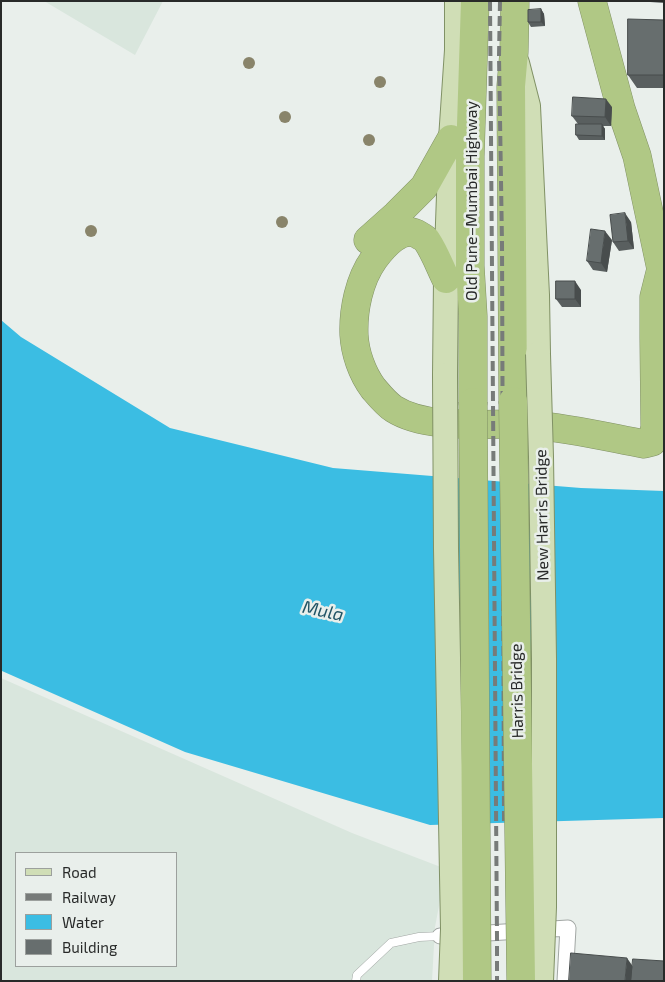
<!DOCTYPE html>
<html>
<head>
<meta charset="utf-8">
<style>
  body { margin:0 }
  #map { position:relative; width:665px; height:982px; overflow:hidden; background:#e9efeb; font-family:"Exo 2",sans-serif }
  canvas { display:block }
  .frame { position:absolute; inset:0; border:2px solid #282a29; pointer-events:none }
  .legend { position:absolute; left:15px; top:852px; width:162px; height:115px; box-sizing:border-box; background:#e9efeb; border:1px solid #9ca09d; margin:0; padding:6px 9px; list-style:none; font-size:15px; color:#282a29 }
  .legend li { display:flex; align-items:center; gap:10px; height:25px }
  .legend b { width:25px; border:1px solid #9ca09d }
</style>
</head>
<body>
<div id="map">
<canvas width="665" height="982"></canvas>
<div class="frame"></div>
<ul class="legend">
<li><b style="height:6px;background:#d0deb6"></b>Road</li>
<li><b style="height:6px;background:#777b79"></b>Railway</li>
<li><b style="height:14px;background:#3bbde3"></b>Water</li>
<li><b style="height:14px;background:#676e6e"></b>Building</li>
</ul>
</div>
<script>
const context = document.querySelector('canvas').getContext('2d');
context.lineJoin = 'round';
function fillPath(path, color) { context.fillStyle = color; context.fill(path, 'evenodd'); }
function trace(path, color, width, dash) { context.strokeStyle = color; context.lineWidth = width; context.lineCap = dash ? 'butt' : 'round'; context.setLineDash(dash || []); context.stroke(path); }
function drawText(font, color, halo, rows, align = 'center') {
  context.font = font + ' "Exo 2",sans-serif'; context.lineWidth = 5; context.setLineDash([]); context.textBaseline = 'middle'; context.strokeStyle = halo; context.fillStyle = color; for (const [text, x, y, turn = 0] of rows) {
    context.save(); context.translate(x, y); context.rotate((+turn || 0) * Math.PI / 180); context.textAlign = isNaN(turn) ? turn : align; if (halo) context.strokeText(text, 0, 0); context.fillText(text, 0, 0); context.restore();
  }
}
fillPath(new Path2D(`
  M 44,1 L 163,1 L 135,55 Z
  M 1,678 L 352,833 L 446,869 L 435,927 L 432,981 L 1,981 ZM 16,853 L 176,853 L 176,966 L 16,966 Z`), '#d9e6dd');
fillPath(new Path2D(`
  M 1,320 L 21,337 L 170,428 L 333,468 L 581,488 L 664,491 L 664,818 L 430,825 L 185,752 L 2,671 Z`), '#3bbde3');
const lane = new Path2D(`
  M 356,981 L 357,975 L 391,943 L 419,937 L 440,936`);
const street = new Path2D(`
  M 440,936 L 568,928 L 565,981`);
const primary = new Path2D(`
  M 517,63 L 528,106 L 537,295 L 538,354
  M 445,375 L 446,279 L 451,139 L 457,50 L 457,1`);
const highway = new Path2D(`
  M 592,1 L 621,109 L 637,156 L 661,269 L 664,276
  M 368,240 L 396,215 L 424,187 L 451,139
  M 446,279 C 440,267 435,253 427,241 C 425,238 422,237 419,235 C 402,224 383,247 374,259 C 359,280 353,310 354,335 C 355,353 362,373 373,388 C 379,395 386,404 394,409 C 429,431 492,422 532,425 C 569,428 607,437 644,444 L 652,442 L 655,427 L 654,338 L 654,297 L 661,269
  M 513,401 L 511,86 L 514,52 L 515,1
  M 473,402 L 473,316 L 470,266 L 470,156 L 475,1`);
trace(lane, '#a2a7a4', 9);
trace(street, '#a2a7a4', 17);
trace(primary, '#809165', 26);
trace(highway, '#809165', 29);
trace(lane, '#fff', 8);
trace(street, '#fff', 15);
trace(primary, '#d0deb6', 24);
trace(highway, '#b0c885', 28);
trace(new Path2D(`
  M 490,1 L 497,939 L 497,981
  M 500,1 L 499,56 L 502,243 L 504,821`), '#777b79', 4, [10, 5]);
const primaryBridge = new Path2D(`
  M 538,354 L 541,457 L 544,659 L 544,907 L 541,981
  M 445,375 L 446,549 L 453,929 L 451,981`);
const highwayBridge = new Path2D(`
  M 513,401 L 521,981
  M 473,402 L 477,981`);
trace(primaryBridge, '#809165', 26, []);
trace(highwayBridge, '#809165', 29, []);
trace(primaryBridge, '#d0deb6', 24);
trace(highwayBridge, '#b0c885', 28);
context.fillStyle = '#89846a';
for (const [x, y] of [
  [249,63],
  [380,82],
  [285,117],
  [369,140],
  [282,222],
  [91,231]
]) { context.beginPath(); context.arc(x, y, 6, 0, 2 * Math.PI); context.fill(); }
fillPath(new Path2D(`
  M 650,1 L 664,1 L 664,3 L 650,2 Z
  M 541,9 L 544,14 L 545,26 L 531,27 L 528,22 Z
  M 664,20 L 664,88 L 637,88 L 628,75 Z
  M 612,107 L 611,126 L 603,126 L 605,129 L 605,140 L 579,140 L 576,135 L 578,124 L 572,116 Z
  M 631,222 L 634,249 L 619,251 L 613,242 Z
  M 612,240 L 607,272 L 593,270 L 587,261 Z
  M 581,290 L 581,307 L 562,307 L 556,299 Z`), '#595f5f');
fillPath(new Path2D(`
  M 541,9 L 544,14 L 545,26 L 541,22 Z
  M 606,99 L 612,107 L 611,126 L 605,117 Z
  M 602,124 L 605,129 L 605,140 L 602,136 Z
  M 625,213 L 631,222 L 634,249 L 628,241 Z
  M 605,231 L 612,240 L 607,272 L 601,263 Z
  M 575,281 L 581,290 L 581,307 L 575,299 Z
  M 627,958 L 636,971 L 635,981 L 625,981 Z`), '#484d4d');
const building = new Path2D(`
  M 541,9 L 541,22 L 528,22 L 528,10 Z
  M 628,19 L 664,20 L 664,75 L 628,75 Z
  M 573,97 L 606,99 L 605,117 L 572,116 Z
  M 576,124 L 602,124 L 602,136 L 576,135 Z
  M 625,213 L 628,241 L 613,242 L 610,215 Z
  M 591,229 L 605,231 L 601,263 L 587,261 Z
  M 556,281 L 575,281 L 575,299 L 556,299 Z
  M 571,953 L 627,958 L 625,981 L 569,981 Z
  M 633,959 L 664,961 L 664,981 L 631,981 Z`);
fillPath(building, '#676e6e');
trace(building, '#484d4d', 1);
drawText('16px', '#282a29', '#e9efeb', [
  ["Old Pune–Mumbai Highway",472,201,-90],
  ["New Harris Bridge",542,515,-91],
  ["Harris Bridge",517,691,-91]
]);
drawText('italic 18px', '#256', '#e9efeb', [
  ["Mula",323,611,12]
]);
</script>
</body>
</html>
